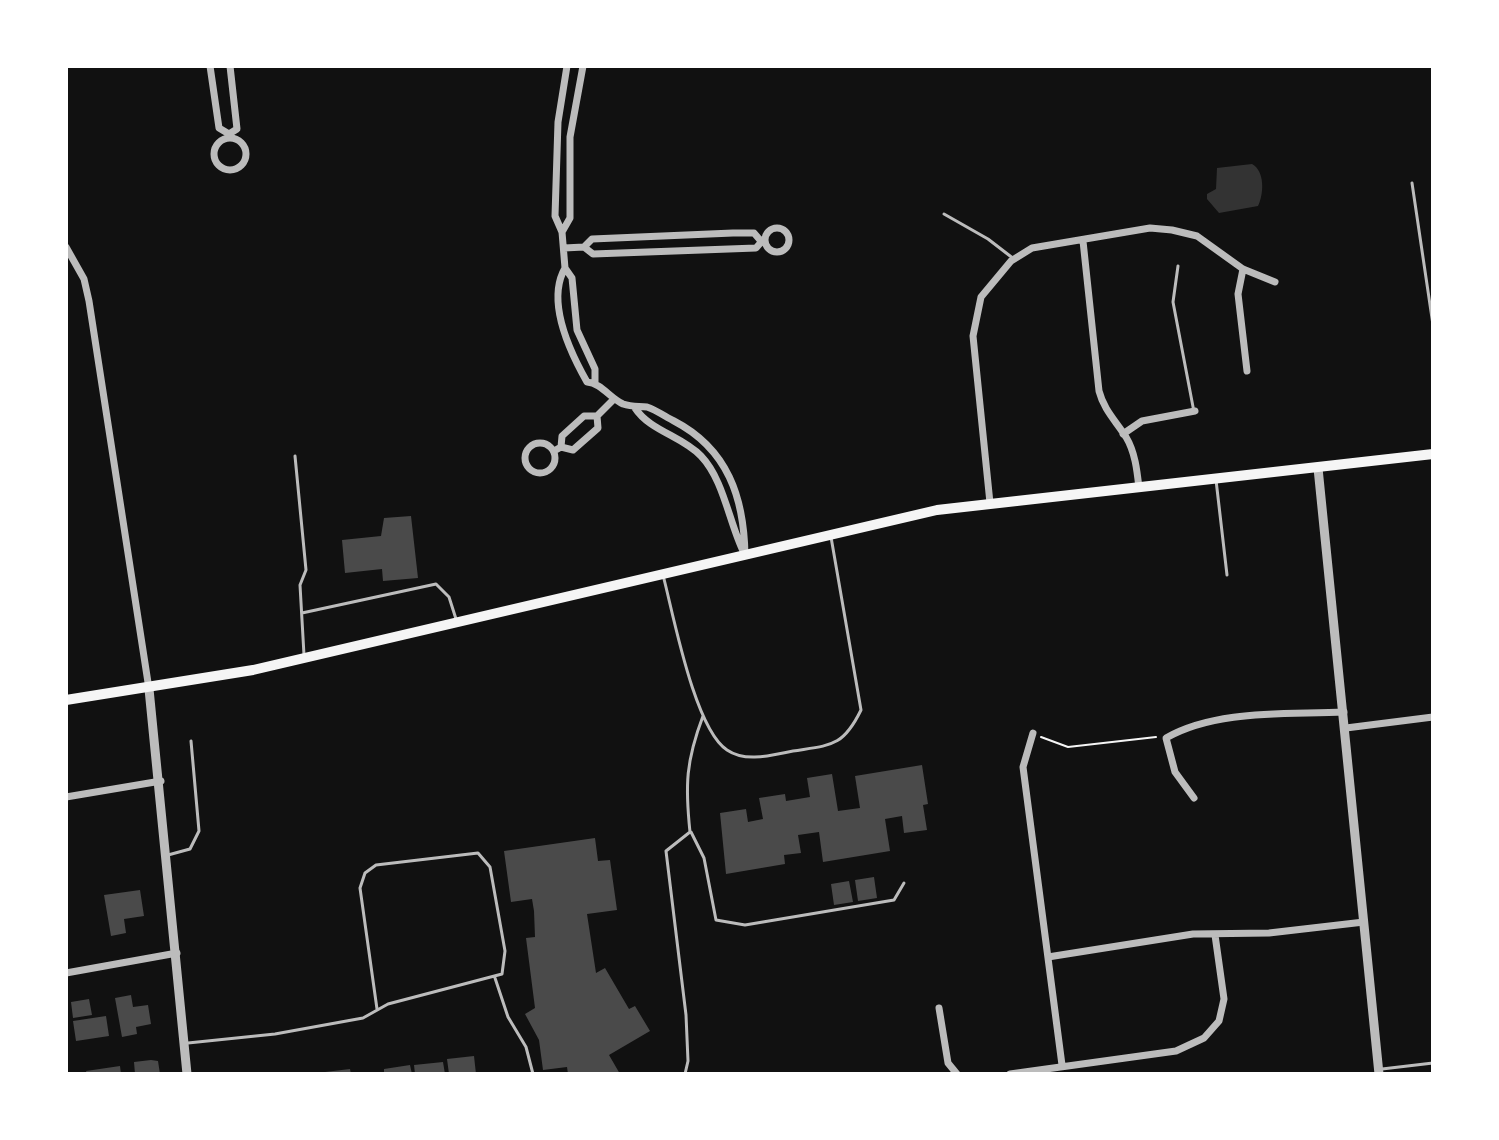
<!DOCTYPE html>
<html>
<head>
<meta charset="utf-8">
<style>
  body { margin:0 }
  #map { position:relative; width:1499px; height:1140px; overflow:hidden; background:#111; font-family:Signika,sans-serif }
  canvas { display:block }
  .frame { position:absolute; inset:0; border:68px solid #fff; pointer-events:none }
</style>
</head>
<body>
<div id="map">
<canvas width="1499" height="1140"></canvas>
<div class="frame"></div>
</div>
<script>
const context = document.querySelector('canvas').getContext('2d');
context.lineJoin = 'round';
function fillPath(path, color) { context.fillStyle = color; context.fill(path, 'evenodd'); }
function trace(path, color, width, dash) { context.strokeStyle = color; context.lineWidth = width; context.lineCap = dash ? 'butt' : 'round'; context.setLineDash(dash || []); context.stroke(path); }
fillPath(new Path2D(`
  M 1252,164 C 1265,171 1264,194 1258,206 L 1219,213 L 1207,199 L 1207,194 L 1216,189 L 1217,168 Z`), '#333');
fillPath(new Path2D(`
  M 411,516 L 418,578 L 383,581 L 382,569 L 345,573 L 342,540 L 381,536 L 384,518 Z
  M 922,765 L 928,804 L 923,805 L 927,830 L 904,833 L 902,816 L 885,819 L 890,851 L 823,862 L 819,832 L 798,835 L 801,853 L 784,855 L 785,864 L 726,874 L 720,813 L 746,809 L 748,822 L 763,819 L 759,798 L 785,794 L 786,801 L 810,797 L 807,778 L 832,774 L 838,811 L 860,808 L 855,776 Z
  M 595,838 L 598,861 L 610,860 L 617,910 L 587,914 L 596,973 L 605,968 L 629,1009 L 635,1006 L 650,1031 L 609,1055 L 620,1074 L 568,1074 L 567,1067 L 543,1070 L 539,1040 L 525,1014 L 535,1008 L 526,938 L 535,937 L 534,911 L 532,899 L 511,902 L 504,851 Z
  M 874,877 L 877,898 L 858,901 L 855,880 Z
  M 849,881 L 853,902 L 834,905 L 831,884 Z
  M 140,890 L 144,916 L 124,919 L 126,933 L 111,936 L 104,895 Z
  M 131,995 L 133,1007 L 148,1005 L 151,1024 L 136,1027 L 137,1034 L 122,1037 L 115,998 Z
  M 89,999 L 92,1015 L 73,1018 L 71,1002 Z
  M 106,1016 L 109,1036 L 76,1041 L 73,1021 Z
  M 474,1056 L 476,1074 L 449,1074 L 447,1059 Z
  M 151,1060 L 158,1061 L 160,1074 L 135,1074 L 134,1062 Z
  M 443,1062 L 445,1074 L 415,1074 L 414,1065 Z
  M 410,1065 L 412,1074 L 384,1074 L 384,1069 Z
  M 120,1066 L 121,1074 L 87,1074 L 86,1071 Z
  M 350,1069 L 351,1074 L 325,1074 L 325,1072 Z`), '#4a4a4a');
trace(new Path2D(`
  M 1041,737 L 1068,747 L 1156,737`), '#f5f5f5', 2);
trace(new Path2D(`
  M 1412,183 L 1433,325
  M 944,214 L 988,239 L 1014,259
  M 1178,266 L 1173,302 L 1194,412
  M 295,456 L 306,570 L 300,585 L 304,655
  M 1216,480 L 1227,575
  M 664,579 C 674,618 695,729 727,750 C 746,763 772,755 793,751 C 831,745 843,747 861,710 L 831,537
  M 302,613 L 436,584 L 449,597 L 456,619
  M 691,832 L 704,858 L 716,920 L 745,925 L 894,900 L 904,883
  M 168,855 L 190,849 L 199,831 L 191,741
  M 495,978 L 508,1017 L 526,1047 L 533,1074
  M 188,1043 L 275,1034 L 363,1018 L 388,1004 L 502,974 L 505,951 L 490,867 L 478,853 L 376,865 L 365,873 L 360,888 L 377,1009
  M 1382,1069 L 1433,1063
  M 685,1074 L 688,1061 L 686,1015 L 666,851 L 690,832 C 685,785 686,761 703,716`), '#bcbcbc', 3);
trace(new Path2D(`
  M 210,66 L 219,128 L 229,134
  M 567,66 L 558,122 L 555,216 L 562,232 L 565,268 L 572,278 L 577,330 L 595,369 L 595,383
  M 229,134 L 237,129 L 230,66
  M214 154a16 16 0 1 1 32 0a16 16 0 1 1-32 0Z
  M765 240a12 12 0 1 1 24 0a12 12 0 1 1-24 0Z
  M 562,232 L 570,218 L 570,137 L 583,66
  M 1083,241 L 1099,391 C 1104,410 1115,420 1126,437 C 1135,452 1137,470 1139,488
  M 66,247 L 84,279 L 89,301 L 149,689
  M 584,247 L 593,254 L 756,248 L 763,240
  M 564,248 L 584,247 L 592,239 L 733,233 L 754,233 L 760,240
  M 565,268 C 546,301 570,352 587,382 C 601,383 610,398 623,404 C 632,407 638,406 647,407 C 656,410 666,417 674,421 C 728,449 744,498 745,555
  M 1243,269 L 1238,294 L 1247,371
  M 635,408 C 650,431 682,436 701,456 C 724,480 729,523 744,553
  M 1123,434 L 1142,421 L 1195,411
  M525 458a15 15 0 1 1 30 0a15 15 0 1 1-30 0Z
  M 561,447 L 562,436 L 584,416 L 597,416
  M 554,451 L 561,447 L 573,450 L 598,428 L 597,416 L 613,400
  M 990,503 L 973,336 L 981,297 L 1011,261 L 1032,248 L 1150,228 L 1172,230 L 1197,236 L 1243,269 L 1275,282
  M 1346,728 L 1433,717
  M 1033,733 L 1023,767 L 1062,1065
  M 66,797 L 161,781
  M 1194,798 L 1175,772 L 1166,738 C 1217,709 1287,715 1344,712
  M 1048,957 L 1193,934 L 1269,933 L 1364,922
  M 66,973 L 177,953
  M 939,1008 L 948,1063 L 957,1074
  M 1010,1074 L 1176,1051 L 1204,1038 L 1219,1021 L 1224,999 L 1215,935`), '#bcbcbc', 7);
trace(new Path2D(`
  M 1318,468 L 1379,1074
  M 149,689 L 187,1074`), '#bcbcbc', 9);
trace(new Path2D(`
  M 66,700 L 253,670 L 937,510 L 1433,454`), '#f5f5f5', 10);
</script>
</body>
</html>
